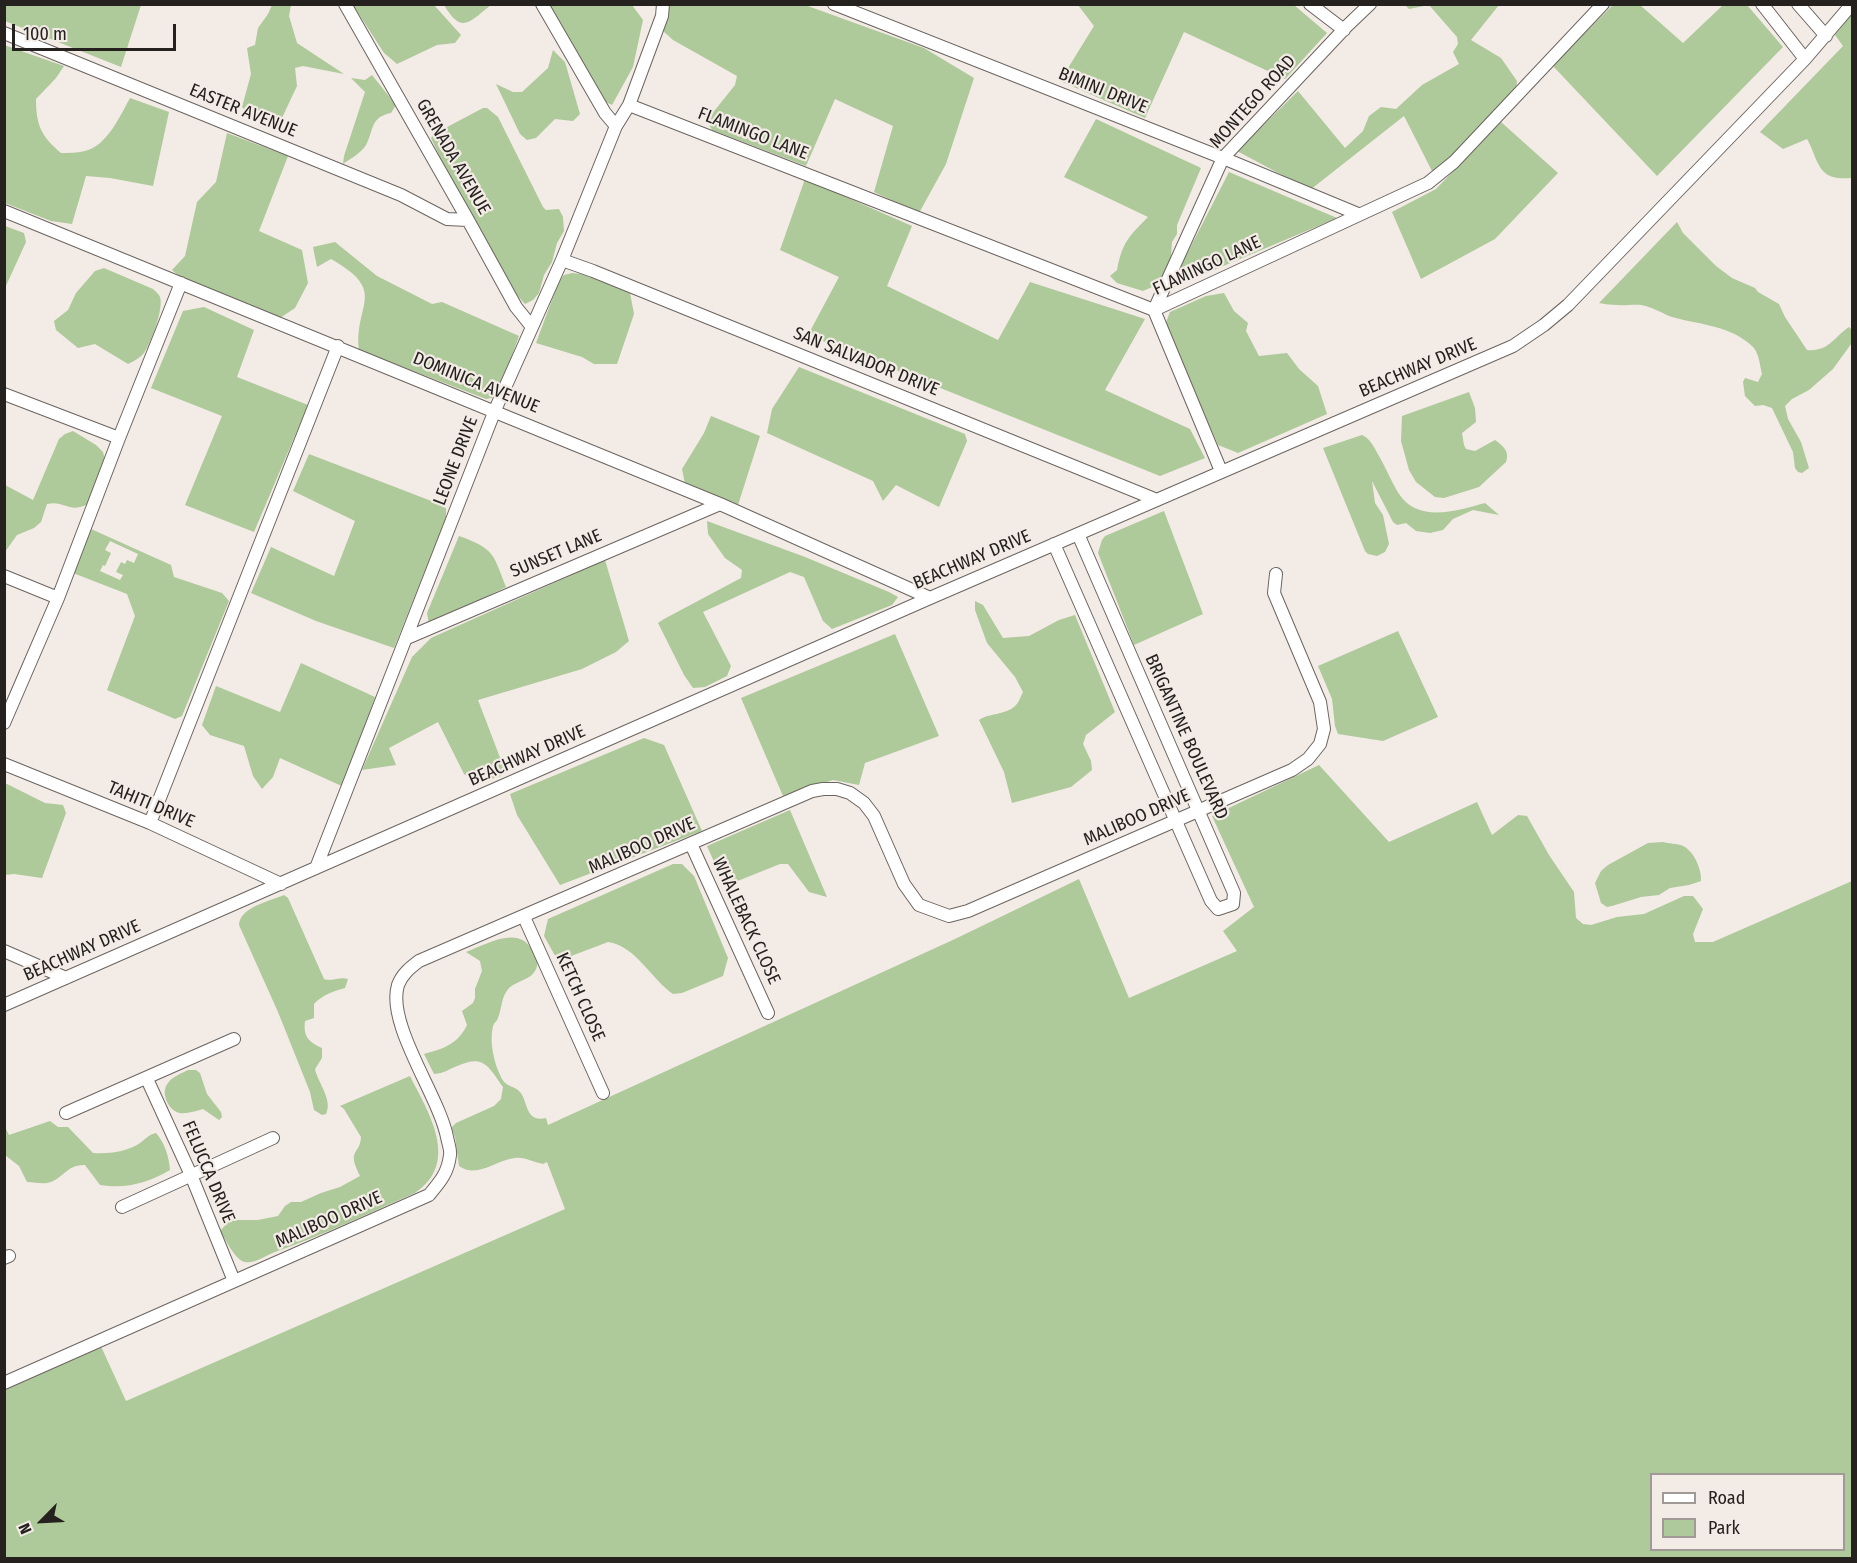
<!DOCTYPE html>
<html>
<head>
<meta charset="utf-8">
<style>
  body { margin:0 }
  #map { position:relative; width:1857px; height:1563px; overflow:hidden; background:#f3ebe5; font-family:"Fira Sans Condensed",sans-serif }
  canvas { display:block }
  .frame { position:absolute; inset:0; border:6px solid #24211f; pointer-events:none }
  .legend { position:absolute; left:1650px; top:1473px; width:195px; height:78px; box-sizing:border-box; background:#f3ebe5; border:2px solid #a09a96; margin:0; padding:8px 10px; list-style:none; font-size:18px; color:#24211f }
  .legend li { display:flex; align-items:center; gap:12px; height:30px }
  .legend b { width:30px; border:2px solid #a09a96 }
  .north { position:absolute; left:12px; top:1491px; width:60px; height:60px; -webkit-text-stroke:4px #f3ebe5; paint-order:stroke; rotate:246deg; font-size:16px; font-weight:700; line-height:24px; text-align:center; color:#24211f }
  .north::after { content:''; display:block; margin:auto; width:21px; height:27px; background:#24211f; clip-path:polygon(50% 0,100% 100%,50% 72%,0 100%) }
  .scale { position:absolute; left:12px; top:24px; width:164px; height:27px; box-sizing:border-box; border:3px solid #24211f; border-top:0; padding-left:8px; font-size:18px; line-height:21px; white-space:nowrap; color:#24211f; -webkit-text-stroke:4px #f3ebe5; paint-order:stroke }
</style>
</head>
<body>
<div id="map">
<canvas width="1857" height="1563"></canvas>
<div class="frame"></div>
<ul class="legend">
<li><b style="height:8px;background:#fff"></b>Road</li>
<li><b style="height:16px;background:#aec99a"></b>Park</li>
</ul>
<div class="north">N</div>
<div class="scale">100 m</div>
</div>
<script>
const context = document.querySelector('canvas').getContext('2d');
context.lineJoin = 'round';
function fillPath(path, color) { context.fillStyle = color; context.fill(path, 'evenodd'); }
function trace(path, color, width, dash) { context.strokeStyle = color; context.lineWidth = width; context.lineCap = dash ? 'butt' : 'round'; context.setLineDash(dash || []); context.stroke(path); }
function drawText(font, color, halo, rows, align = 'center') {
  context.font = font + ' "Fira Sans Condensed",sans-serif'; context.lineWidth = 4.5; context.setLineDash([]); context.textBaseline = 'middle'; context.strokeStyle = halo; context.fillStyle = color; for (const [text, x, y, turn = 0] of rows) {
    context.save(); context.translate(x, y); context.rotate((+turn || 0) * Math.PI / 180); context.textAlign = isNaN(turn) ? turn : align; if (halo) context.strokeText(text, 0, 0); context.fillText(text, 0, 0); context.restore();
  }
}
fillPath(new Path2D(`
  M 4,5 L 5,4 L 141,5 L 121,67 L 5,21 Z
  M 272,5 L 291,5 L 289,16 L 297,43 L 344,74 L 303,66 L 295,68 L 297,86 L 281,120 L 254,119 L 242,107 L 251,74 L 247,48 L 255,45 L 258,28 L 268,14 Z
  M 353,5 L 434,5 L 461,35 L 455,43 L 437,45 L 397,64 L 384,53 Z
  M 444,5 L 491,5 C 469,22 462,35 444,5 Z
  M 549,5 L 632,5 L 643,20 L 633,67 L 612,105 L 606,102 Z
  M 669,5 L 805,5 L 924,48 L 974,78 L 946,164 L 919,213 L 874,192 L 893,126 L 835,99 L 806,166 L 712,130 L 707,120 L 735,85 L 737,76 L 673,40 L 663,31 Z
  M 1078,5 L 1294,5 L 1327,33 L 1285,79 L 1184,32 L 1145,118 L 1060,81 L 1094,26 Z
  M 1405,5 L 1499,5 L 1471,40 L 1501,58 L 1517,81 L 1516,91 L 1449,161 L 1433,173 L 1404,116 L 1310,190 L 1237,151 L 1298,91 L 1345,148 L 1363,131 L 1369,116 L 1381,107 L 1396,109 L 1422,85 L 1459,64 L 1453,52 L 1458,44 L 1457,37 L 1429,5 L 1409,9 Z
  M 1613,5 L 1640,5 L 1683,43 L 1723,5 L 1747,5 L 1783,47 L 1657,176 L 1552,65 Z
  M 1852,14 L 1852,178 C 1846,178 1840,179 1833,177 C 1817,173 1815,152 1807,139 L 1783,149 L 1760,132 L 1843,46 L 1835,35 Z
  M 4,45 L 64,66 L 56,78 L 36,99 C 36,125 41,136 61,153 C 68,153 77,153 85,151 C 107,146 120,116 130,98 L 169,112 L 153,186 L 110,178 L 86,176 L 72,224 L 51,221 L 5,203 Z
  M 553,50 L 565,62 L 580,114 L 573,121 L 555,119 L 536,138 L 527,140 L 520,134 L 496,84 L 513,92 L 522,92 L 548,68 Z
  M 372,75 L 396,105 L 391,113 C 370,117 374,130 366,145 C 361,153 350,159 343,164 L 344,156 L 365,92 L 351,78 L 365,80 Z
  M 483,108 L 487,108 L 498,117 L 543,207 L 546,210 L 559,209 L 563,217 L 564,231 L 557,243 L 552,262 L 544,275 L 539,293 L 533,300 L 525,304 L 516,294 L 450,179 L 431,138 L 434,134 Z
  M 1096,119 L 1201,168 L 1177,225 L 1177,234 L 1172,242 L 1170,271 L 1159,284 L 1143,291 L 1117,283 L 1110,276 L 1117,270 C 1122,243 1129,236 1148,217 L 1064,177 Z
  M 1501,122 L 1558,173 L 1495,239 L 1421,279 L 1392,212 L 1436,189 Z
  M 227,133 L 288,156 L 259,231 L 302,250 L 308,283 L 295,308 L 280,318 L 185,281 L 172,270 L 185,256 L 197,202 L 216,182 Z
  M 1229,172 L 1337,218 L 1169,289 Z
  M 805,179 L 912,226 L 887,286 L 998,340 L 1030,282 L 1145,319 L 1105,390 L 1190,429 L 1205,458 L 1160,476 L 808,335 L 839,277 L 780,250 Z
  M 1677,222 L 1683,233 L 1716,266 L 1732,278 L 1755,288 L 1758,292 L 1779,304 L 1785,317 L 1807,350 C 1829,352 1834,337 1849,327 L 1852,330 L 1851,344 L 1833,369 L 1809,390 L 1792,399 L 1785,406 L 1788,419 L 1801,442 L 1809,468 L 1802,473 L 1798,472 L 1795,468 L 1793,452 L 1772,408 L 1763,405 L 1755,406 L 1745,396 L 1743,382 L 1745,378 L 1758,382 L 1762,374 C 1760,366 1759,353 1753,347 C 1732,326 1702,325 1676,318 C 1663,315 1657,308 1641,305 C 1633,304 1625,306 1618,305 C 1611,305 1605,304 1599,303 Z
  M 5,226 L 24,233 L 26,242 L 5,288 L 6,307 L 5,311 Z
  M 335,242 L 377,276 L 432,304 L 442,302 L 519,336 L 497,397 L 486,399 L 359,350 C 354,303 389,292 331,259 L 317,267 L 313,247 Z
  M 104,268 L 153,289 C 155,291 159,294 160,297 C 164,308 151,343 144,353 C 140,358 134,361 128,364 L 95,344 L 78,348 L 56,330 L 54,321 L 68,310 L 76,293 L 95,271 Z
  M 572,273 L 582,274 L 630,293 L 634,314 L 617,364 L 594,364 L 582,357 L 536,343 L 559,281 L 564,275 Z
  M 1224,293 L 1234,311 L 1248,323 L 1246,331 L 1259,356 L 1287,353 L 1299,369 L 1318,386 L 1327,414 L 1238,453 L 1218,445 L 1165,325 L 1170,312 L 1206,296 Z
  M 204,307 L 254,330 L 237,377 L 308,405 L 254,532 L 185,505 L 222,416 L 151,388 L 183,311 Z
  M 799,367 L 965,434 L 967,441 L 939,507 L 896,485 L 883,501 L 873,481 L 767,433 L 772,409 Z
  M 1469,392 L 1475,408 L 1476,422 L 1462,433 L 1464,445 L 1466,449 L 1475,451 L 1495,440 C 1503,446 1510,451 1506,462 L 1479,487 L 1444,498 L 1435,497 L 1416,482 L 1409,470 L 1401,441 L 1402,416 Z
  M 711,416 L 760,436 L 738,505 L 685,484 L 682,469 L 704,433 Z
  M 73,431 L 96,445 L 103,452 L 105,460 L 88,504 C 69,514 65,500 47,504 L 41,522 L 34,528 L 17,535 L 5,552 L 5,485 L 33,500 L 59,439 L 65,434 Z
  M 1362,435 C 1370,438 1375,449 1379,456 C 1386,468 1392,483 1399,494 C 1418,523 1457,511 1485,503 L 1499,515 L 1473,510 L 1453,519 L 1443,530 L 1430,533 L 1416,531 L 1406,523 L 1397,525 L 1393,522 L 1372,481 L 1375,503 L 1383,515 L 1389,544 L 1385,552 L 1377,556 L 1368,554 L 1365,551 L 1323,448 Z
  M 309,454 L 434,502 L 446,508 L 446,518 L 394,648 L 316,621 L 251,593 L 271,547 L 334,576 L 355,521 L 293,491 Z
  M 1164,511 L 1203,614 L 1134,645 L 1098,553 L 1102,540 L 1105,536 Z
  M 707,521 L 805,557 L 889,592 L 898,597 L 892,605 L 832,629 L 823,621 L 804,577 L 790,572 L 703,612 L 731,666 L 727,676 L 705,687 L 693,688 L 684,675 L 658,623 L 664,619 L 741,578 L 742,570 L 725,558 L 708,534 Z
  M 91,529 L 171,565 L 174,577 L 222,593 L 229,601 L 182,716 L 175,719 L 107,690 L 135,616 L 127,594 L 73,573 ZM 110,541 L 138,554 L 134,563 L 127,560 L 125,564 L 121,562 L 116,572 L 123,575 L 120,580 L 100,571 L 103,565 L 105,566 L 111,553 L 105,550 Z
  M 459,536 C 495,549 493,554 506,587 L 429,625 L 427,613 Z
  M 605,560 L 629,641 L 616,652 L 582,669 L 478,700 L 504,768 L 501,776 L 479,783 L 464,774 L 438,722 L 389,748 L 396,765 L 362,770 L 412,657 L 431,638 Z
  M 975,601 L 983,605 L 1003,638 L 1029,636 L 1059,620 L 1075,615 L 1115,712 L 1086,735 L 1083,744 L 1091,761 L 1092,770 L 1071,787 L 1012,803 L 1004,772 L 979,720 C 989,713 1007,715 1016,705 C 1019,702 1021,696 1023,692 L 1015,677 L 987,643 L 975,610 Z
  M 1398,631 L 1438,717 L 1383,741 L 1338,734 L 1335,726 L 1332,699 L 1318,666 Z
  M 895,634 L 939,736 L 865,763 L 859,785 L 833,780 L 783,796 L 741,698 Z
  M 301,663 L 375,697 L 346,788 L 280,758 L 273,777 L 262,789 L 253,776 L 244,746 L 210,735 L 202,725 L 216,686 L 280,712 Z
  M 644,738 L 664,745 L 702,831 L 560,885 L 517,815 L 510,794 Z
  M 1319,765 L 1389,842 L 1477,802 L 1492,835 L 1518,815 L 1527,816 L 1549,855 L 1574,892 L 1576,918 L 1583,924 L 1591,925 L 1617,917 L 1644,914 L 1684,896 L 1693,896 L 1703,909 L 1693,934 L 1695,942 L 1713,942 L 1852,881 L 1852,1558 L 5,1558 L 5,1380 L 98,1340 L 126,1401 L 565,1209 L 547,1162 L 543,1164 C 532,1162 526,1157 515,1158 C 496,1160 477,1179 459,1166 L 455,1137 L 451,1128 L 456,1123 L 494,1106 L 501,1099 L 503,1087 C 488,1066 484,1054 457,1066 C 447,1070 445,1073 434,1074 L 424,1054 C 443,1049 458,1044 467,1025 L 462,1011 L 473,1003 L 475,998 L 475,989 L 482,971 L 480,961 L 466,952 C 488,944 521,923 534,954 C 537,960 539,965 535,971 C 530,980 516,981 509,988 C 501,997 502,1008 498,1018 C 496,1023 495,1021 493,1026 C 489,1042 494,1064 502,1079 C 506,1087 515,1086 520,1092 C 528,1101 525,1123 546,1118 L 548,1125 L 955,939 L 1079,879 L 1129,998 L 1237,951 L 1223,931 L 1254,907 L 1212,816 ZM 1652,1474 L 1844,1474 L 1844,1550 L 1652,1550 Z
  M 5,783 L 45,803 L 63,805 L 66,813 L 42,878 L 14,874 L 5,875 Z
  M 790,810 L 827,897 L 809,892 L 788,864 L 780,864 L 725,886 L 707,846 Z
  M 1663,842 C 1669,844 1677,843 1683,846 C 1694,851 1702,870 1701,881 L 1689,885 L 1670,888 L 1659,895 L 1641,897 L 1612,906 L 1607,907 L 1601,903 L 1595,883 L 1601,871 L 1608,865 L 1648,843 Z
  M 673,864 L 682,864 L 694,876 L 728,958 L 723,976 L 682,993 L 673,994 C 651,979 636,946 608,942 L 558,961 L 544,936 L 548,919 Z
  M 284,895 L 288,898 L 324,979 C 332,982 340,976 348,979 L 345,988 C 334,991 322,995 314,1004 L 314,1018 L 305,1021 C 303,1037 309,1042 322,1048 L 322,1058 L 315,1069 C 318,1083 333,1100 326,1114 L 322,1115 L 314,1110 L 310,1092 L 278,1012 L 239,925 C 240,907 270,901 284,895 Z
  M 188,1070 L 196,1070 L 200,1073 L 207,1094 L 221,1112 L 222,1117 L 219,1120 L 203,1109 C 196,1111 187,1114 180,1113 C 168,1111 160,1092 168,1083 C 172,1077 182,1073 188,1070 Z
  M 410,1076 C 428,1112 461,1162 415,1193 C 369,1213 323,1235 275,1252 C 266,1255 255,1264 245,1262 C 235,1260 226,1240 220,1231 L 229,1221 L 234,1220 L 258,1220 L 278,1216 L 285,1206 L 291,1202 L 301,1202 L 321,1193 L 340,1187 L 360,1176 C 346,1148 360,1156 361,1137 L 344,1109 L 340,1106 Z
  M 50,1121 L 58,1127 L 68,1127 L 93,1153 C 109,1154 127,1152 140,1143 C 146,1139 148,1135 156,1133 C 165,1143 169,1157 170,1170 C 147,1183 127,1189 100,1185 L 85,1165 C 66,1164 63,1180 47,1183 C 41,1184 34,1182 27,1182 L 19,1166 L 5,1155 L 5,1127 L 9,1135 Z`), '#aec99a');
const minor = new Path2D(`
  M 345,4 L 468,220 L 516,307 L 532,327
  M 542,4 L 605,113 L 616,126
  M 834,4 L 1223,158 L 1358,214
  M 1310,4 L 1344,30
  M 1762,4 L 1805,59
  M 1798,4 L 1826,36
  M 4,33 L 401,195 L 447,219 L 468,220
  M 629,105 L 1154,310 L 1428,183 L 1454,162 L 1603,4
  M 4,211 L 720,504 L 930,598
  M 562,260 L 593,271 L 1157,500
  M 4,394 L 119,438
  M 1221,471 L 1154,310 L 1223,158 L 1347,26 L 1370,4
  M 1054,544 L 1211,901 L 1218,909 L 1233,904 L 1234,893 L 1078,534
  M 4,576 L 58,598
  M 407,638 L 720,504
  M 4,723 L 58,598 L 119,438 L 181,283
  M 4,764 L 150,823 L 281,884
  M 150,823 L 338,346
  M 691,844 L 768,1013
  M 316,868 L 495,410 L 562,260 L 616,126 L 629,105 L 662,16 L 663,4
  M 524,917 L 603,1093
  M 4,951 L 66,978
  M 4,1005 L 930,598 L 1513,346 L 1544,325 L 1568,305 L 1805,59 L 1852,4
  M 147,1079 L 191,1175 L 234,1281
  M 66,1113 L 234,1039
  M 122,1207 L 273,1138
  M 4,1258 L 9,1256
  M 4,1383 L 429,1195 C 440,1182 448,1173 450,1155 C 451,1150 448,1143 447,1137 C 439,1096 386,1024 398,985 C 402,974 410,968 419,961 L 812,791 L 823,789 L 837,789 L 850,793 L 864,803 L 874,816 L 904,884 L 919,905 L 949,916 L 968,911 L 1292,770 L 1308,759 L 1320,744 L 1324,729 L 1320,702 L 1274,593 L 1276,574`);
trace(minor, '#6b6460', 14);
trace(minor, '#fff', 12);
drawText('18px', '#24211f', '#f3ebe5', [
  ["BIMINI DRIVE",1103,91,22],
  ["MONTEGO ROAD",1253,102,-48],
  ["EASTER AVENUE",243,111,22],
  ["FLAMINGO LANE",753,134,21],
  ["GRENADA AVENUE",453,157,60],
  ["FLAMINGO LANE",1207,266,-25],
  ["SAN SALVADOR DRIVE",866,362,22],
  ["BEACHWAY DRIVE",1418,368,-23],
  ["DOMINICA AVENUE",476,383,22],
  ["LEONE DRIVE",456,461,-69],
  ["SUNSET LANE",556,554,-23],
  ["BEACHWAY DRIVE",972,560,-23],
  ["BRIGANTINE BOULEVARD",1186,737,66],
  ["BEACHWAY DRIVE",527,756,-24],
  ["TAHITI DRIVE",151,805,23],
  ["MALIBOO DRIVE",1137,818,-24],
  ["MALIBOO DRIVE",642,846,-24],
  ["WHALEBACK CLOSE",746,921,65],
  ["BEACHWAY DRIVE",82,951,-24],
  ["KETCH CLOSE",580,997,66],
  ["FELUCCA DRIVE",208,1172,67],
  ["MALIBOO DRIVE",329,1220,-24]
]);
</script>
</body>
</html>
